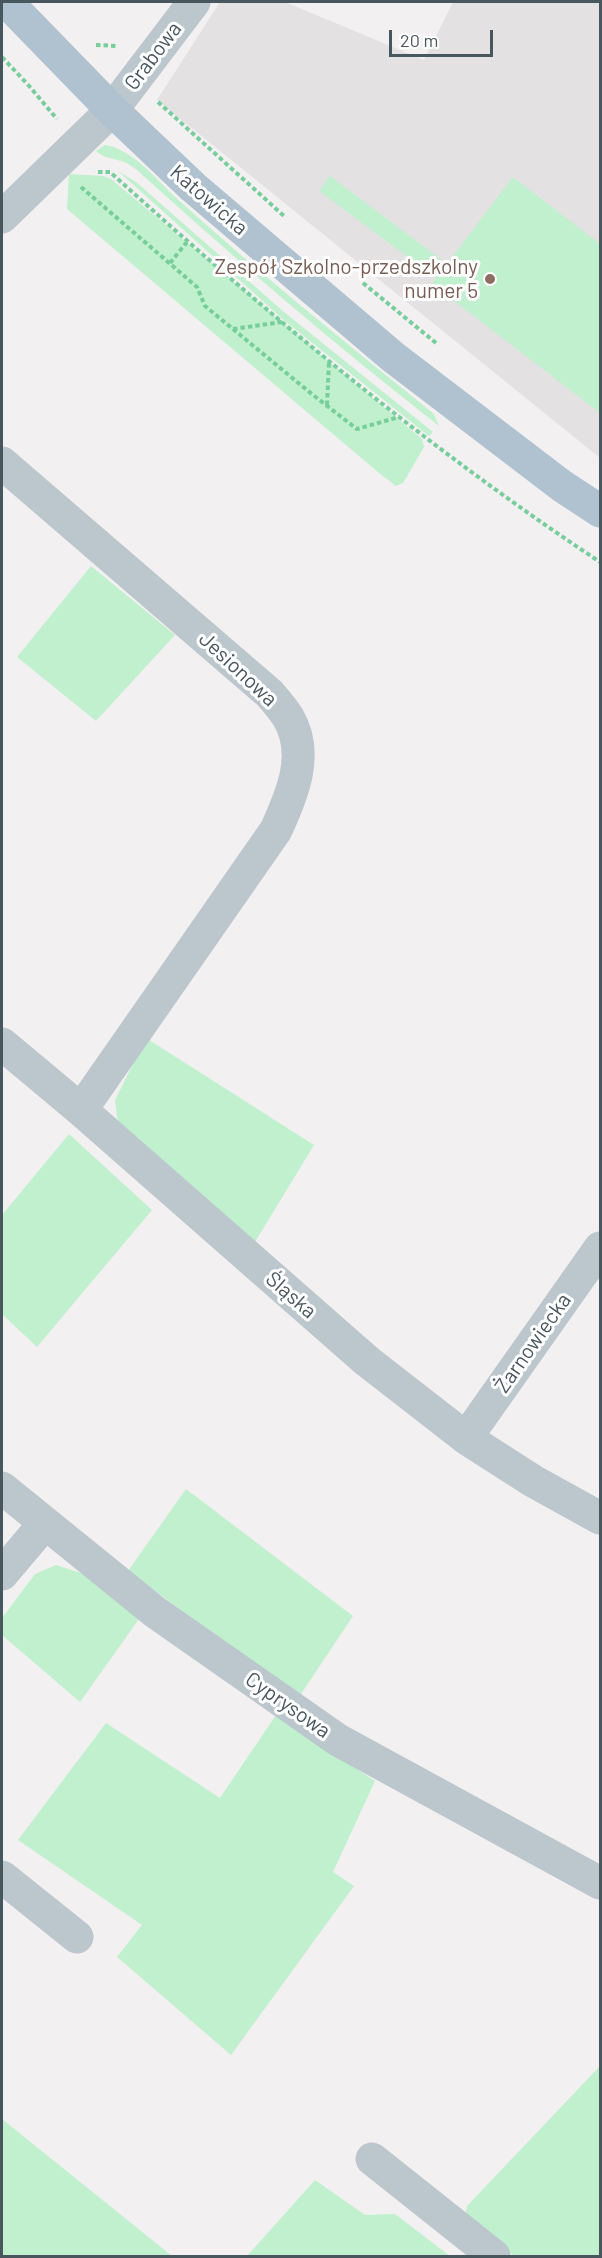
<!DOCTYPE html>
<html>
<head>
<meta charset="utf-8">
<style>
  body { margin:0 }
  #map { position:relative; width:602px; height:2258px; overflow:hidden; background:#f3f0f1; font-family:Barlow,sans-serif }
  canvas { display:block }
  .frame { position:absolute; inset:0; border:3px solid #48565e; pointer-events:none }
  .scale { position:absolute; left:389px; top:30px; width:104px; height:27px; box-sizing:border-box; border:3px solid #48565e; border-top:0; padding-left:8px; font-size:18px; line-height:21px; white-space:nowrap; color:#48565e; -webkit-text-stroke:4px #fff; paint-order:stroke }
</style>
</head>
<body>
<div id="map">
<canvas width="602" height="2258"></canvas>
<div class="frame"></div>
<div class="scale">20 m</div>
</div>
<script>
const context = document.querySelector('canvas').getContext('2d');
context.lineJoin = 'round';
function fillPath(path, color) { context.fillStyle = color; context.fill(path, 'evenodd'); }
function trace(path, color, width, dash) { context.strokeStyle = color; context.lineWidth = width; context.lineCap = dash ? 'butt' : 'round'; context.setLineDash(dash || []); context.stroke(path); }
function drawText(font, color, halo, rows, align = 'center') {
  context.font = font + ' Barlow,sans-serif'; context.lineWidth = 6; context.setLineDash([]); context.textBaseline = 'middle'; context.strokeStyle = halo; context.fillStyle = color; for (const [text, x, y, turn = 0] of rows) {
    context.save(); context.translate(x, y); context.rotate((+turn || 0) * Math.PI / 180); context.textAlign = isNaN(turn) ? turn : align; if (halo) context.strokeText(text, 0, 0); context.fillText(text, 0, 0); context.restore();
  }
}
fillPath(new Path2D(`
  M 220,2 L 285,2 L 424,60 L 453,2 L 600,2 L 600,458 L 157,100 Z`), '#e4e1e3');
fillPath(new Path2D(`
  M 105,145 C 132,149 155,178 174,196 C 258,272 346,343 434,414 L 439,426 C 334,344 235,259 137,170 C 133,167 128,163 124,162 C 114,158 104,159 96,151 Z
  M 118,171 L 136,182 L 284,312 L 433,432 L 429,436 L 285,321 Z
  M 69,174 L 103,176 L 111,179 L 422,439 L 424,447 L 403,483 L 396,486 L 379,473 L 67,209 Z
  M 330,176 L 447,264 L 513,177 L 600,244 L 600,413 L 432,284 L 436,278 L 319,191 Z
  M 91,566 L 175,635 L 96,721 L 17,657 Z
  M 146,1038 L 314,1145 L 255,1242 L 118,1124 L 115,1100 Z
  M 69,1134 L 152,1210 L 37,1347 L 2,1314 L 2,1215 Z
  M 186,1489 L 353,1616 L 299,1697 L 128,1571 Z
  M 56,1565 L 90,1576 L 139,1619 L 80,1702 L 2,1635 L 2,1618 L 35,1574 Z
  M 276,1715 L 375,1781 L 333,1872 L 354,1886 L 231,2055 L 117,1957 L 142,1925 L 18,1840 L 106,1723 L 220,1798 Z
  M 600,2066 L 600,2256 L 514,2256 L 465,2217 L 467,2206 Z
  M 2,2119 L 172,2256 L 2,2256 Z
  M 315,2180 L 365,2215 L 395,2214 L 450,2256 L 247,2256 Z`), '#c0f0ce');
trace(new Path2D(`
  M 96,45 L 118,46
  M 2,57 L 30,87 L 57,119
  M 158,102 L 284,216
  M 98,172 L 110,172 C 265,312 426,447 600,562
  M 81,187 L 197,287 L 205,306 L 313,395 L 357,429 L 399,417
  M 170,263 L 187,242
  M 363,283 L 436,343
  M 233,329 L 282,322
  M 327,405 L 329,362`), '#77ce9c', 4, [4.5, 3]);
trace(new Path2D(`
  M 2,217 L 112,110 L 194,2
  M 2,463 L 270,694 C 276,701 283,709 288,717 C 310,754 292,795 276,830 L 81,1110
  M 2,1044 L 81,1110 L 367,1361 L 466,1438 L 533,1481 L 600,1518
  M 466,1438 L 600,1248
  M 2,1488 L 155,1612 L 338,1740 L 600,1883
  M 2,1574 L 45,1523
  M 2,1877 L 77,1937
  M 372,2159 L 494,2256`), '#bcc6cd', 33);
trace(new Path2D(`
  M 7,2 L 112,110 L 193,187 L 393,357 L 562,486 L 600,511`), '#b0c2cf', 33);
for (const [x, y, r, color] of [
  [490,279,6,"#8d6e63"]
]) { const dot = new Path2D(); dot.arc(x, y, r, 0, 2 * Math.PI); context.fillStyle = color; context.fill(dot); trace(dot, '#fff', 2); }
drawText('21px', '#48565e', '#fff', [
  ["Grabowa",153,56,-53],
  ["Katowicka",209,200,41],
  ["Jesionowa",238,669,43],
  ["Śląska",291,1295,41],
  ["Żarnowiecka",533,1343,-55],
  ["Cyprysowa",288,1705,35]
]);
drawText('21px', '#785e54', '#fff', [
  ["Zespół Szkolno-przedszkolny",478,267],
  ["numer 5",478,291]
], 'right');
</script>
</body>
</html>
